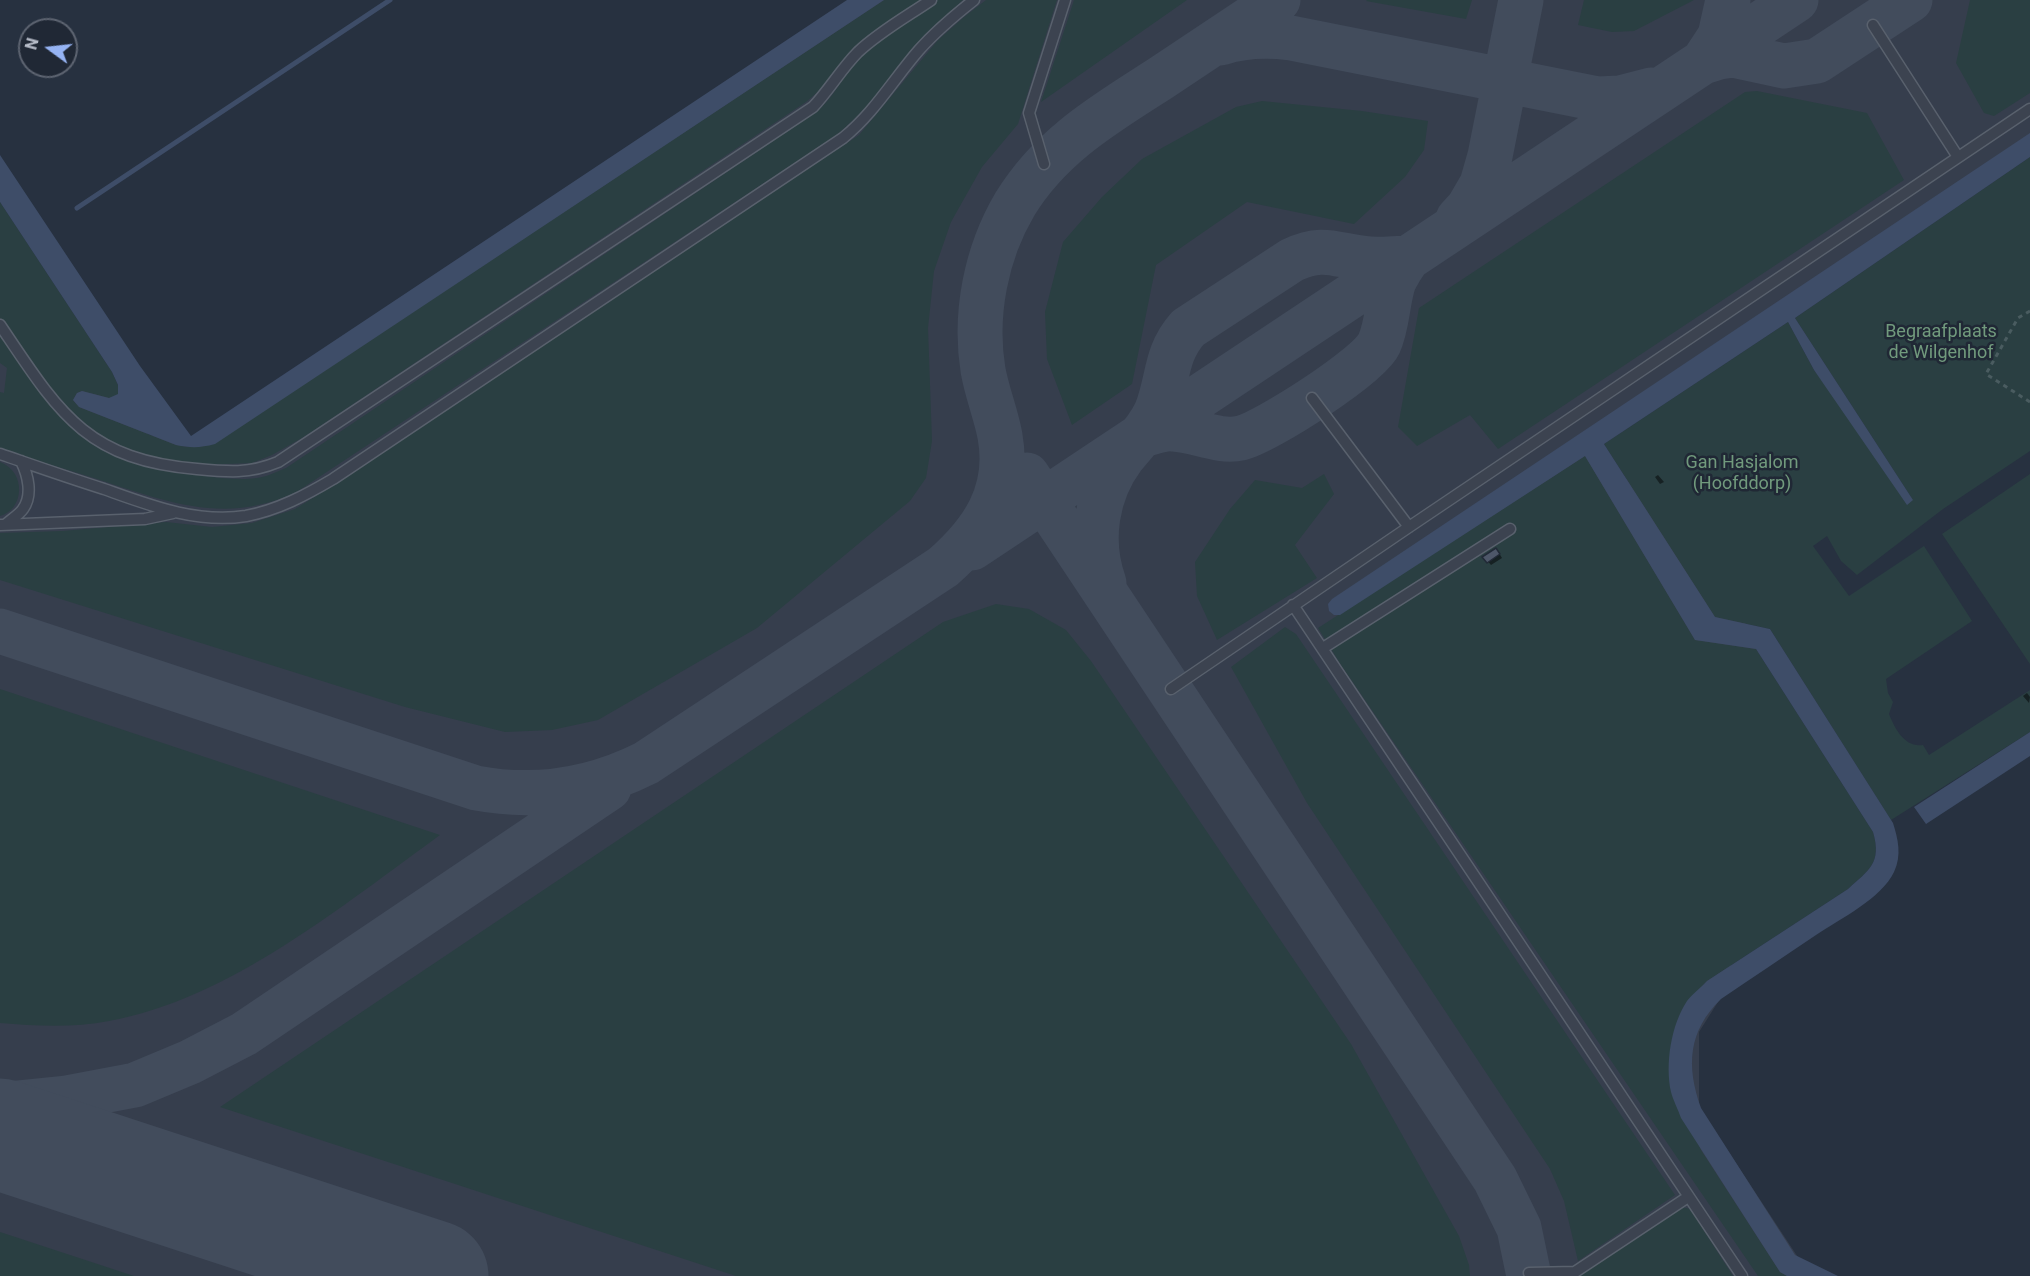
<!DOCTYPE html>
<html>
<head>
<meta charset="utf-8">
<style>
  body { margin:0 }
  #map { position:relative; width:2030px; height:1276px; overflow:hidden; background:#273140; font-family:Roboto,sans-serif }
  canvas { display:block }
  .north { position:absolute; left:18px; top:18px; width:60px; height:60px; box-sizing:border-box; background:#202835; border:2px solid #5d6471; border-radius:50%; rotate:285deg; font-size:16px; font-weight:700; line-height:24px; text-align:center; color:#b8beca }
  .north::after { content:''; display:block; margin:auto; width:21px; height:27px; background:#95b3f3; clip-path:polygon(50% 0,100% 100%,50% 72%,0 100%) }
</style>
</head>
<body>
<div id="map">
<canvas width="2030" height="1276"></canvas>
<div class="north">N</div>
</div>
<script>
const context = document.querySelector('canvas').getContext('2d');
context.lineJoin = 'round';
function fillPath(path, color) { context.fillStyle = color; context.fill(path, 'evenodd'); }
function trace(path, color, width, dash) { context.strokeStyle = color; context.lineWidth = width; context.lineCap = dash ? 'butt' : 'round'; context.setLineDash(dash || []); context.stroke(path); }
function drawText(font, color, halo, rows, align = 'center') {
  context.font = font + ' Roboto,sans-serif'; context.lineWidth = 5; context.setLineDash([]); context.textBaseline = 'middle'; context.strokeStyle = halo; context.fillStyle = color; for (const [text, x, y, turn = 0] of rows) {
    context.save(); context.translate(x, y); context.rotate((+turn || 0) * Math.PI / 180); context.textAlign = isNaN(turn) ? turn : align; if (halo) context.strokeText(text, 0, 0); context.fillText(text, 0, 0); context.restore();
  }
}
fillPath(new Path2D(`
  M 880,0 L 2030,0 L 2030,149 L 1598,444 L 1757,637 L 1730,983 L 1699,1032 L 1699,1107 L 1809,1274 L 1814,1276 L 0,1276 L 0,206 L 148,435 L 202,443 Z`), '#363e4d');
fillPath(new Path2D(`
  M 884,0 L 921,0 L 854,49 L 820,90 L 806,102 L 302,438 L 272,455 L 252,463 L 202,465 L 155,458 L 118,447 L 81,425 L 58,400 L 34,369 L 0,318 L 0,202 L 112,372 L 118,385 L 118,395 L 109,398 L 82,391 L 77,393 L 73,400 L 79,407 L 176,445 C 191,448 200,448 215,443 Z
  M 937,0 L 963,0 L 927,33 L 863,111 L 838,134 L 298,491 C 227,526 167,502 97,479 C 65,469 32,459 0,449 L 0,392 L 4,393 L 7,368 L 0,363 L 0,333 C 34,382 63,433 119,457 C 142,467 167,470 191,474 C 212,477 249,483 269,475 C 275,473 280,470 286,468 L 815,113 C 834,98 843,76 858,58 C 880,35 911,18 937,0 Z
  M 986,0 L 1057,0 L 1018,124 L 982,167 L 951,222 L 934,271 L 928,328 L 932,441 L 926,478 L 910,501 L 757,628 L 598,720 L 552,730 L 505,732 L 405,707 L 0,580 L 0,533 L 62,531 L 166,522 L 212,527 L 252,523 L 295,509 L 337,483 L 859,135 L 938,40 L 964,17 Z
  M 1074,0 L 1187,0 L 1041,102 Z
  M 1367,0 L 1472,0 L 1466,19 L 1366,1 Z
  M 1584,0 L 1694,0 L 1634,31 L 1612,32 L 1578,25 Z
  M 1970,0 L 2030,0 L 2030,93 L 1994,116 L 1984,113 L 1956,63 Z
  M 1757,91 L 1867,113 L 1904,180 L 1498,449 L 1470,415 L 1417,446 L 1398,427 L 1419,308 L 1745,92 Z
  M 1262,101 L 1362,111 L 1428,121 L 1424,150 L 1405,177 L 1354,224 L 1247,202 L 1156,265 L 1132,384 L 1072,425 L 1047,359 L 1045,312 L 1063,242 L 1102,197 L 1142,159 L 1236,107 Z
  M 2030,157 L 2030,451 L 1943,509 L 1857,575 L 1841,561 L 1827,536 L 1813,546 L 1849,596 L 1924,546 L 1972,621 L 1886,679 L 1888,693 L 1893,702 L 1889,714 C 1895,729 1905,748 1923,745 L 1929,755 L 2030,690 L 2030,732 L 1891,820 L 1770,629 L 1715,617 L 1604,444 L 1788,322 L 1814,370 L 1913,500 L 1795,318 Z
  M 1585,456 L 1695,640 L 1756,649 L 1873,832 C 1882,863 1869,870 1848,889 L 1707,981 L 1688,1001 L 1677,1021 L 1669,1062 L 1701,1150 L 1780,1272 L 1787,1276 L 1758,1276 L 1341,665 L 1318,628 Z
  M 0,462 C 27,472 24,510 0,516 Z
  M 1324,474 L 1334,494 L 1295,545 L 1317,578 L 1217,640 L 1197,596 L 1195,562 L 1230,509 L 1255,480 L 1302,488 Z
  M 2030,474 L 2030,664 L 1942,534 Z
  M 996,604 L 1029,609 L 1066,630 L 1091,661 L 1351,1044 L 1459,1236 L 1469,1265 L 1470,1276 L 736,1276 L 220,1107 L 943,622 Z
  M 1285,627 L 1296,634 L 1675,1195 L 1578,1261 L 1564,1201 L 1550,1169 L 1307,803 L 1231,667 Z
  M 0,689 L 440,835 C 343,905 230,999 109,1021 C 73,1028 36,1026 0,1023 Z
  M 1682,1207 L 1690,1209 L 1733,1276 L 1579,1276 L 1579,1274 Z
  M 0,1232 L 134,1276 L 0,1276 Z`), '#2a3f42');
fillPath(new Path2D(`
  M 847,0 L 884,0 L 215,444 C 200,448 191,448 176,445 L 79,407 L 73,400 L 77,393 L 82,391 L 109,398 L 118,394 L 118,385 L 112,372 L 0,202 L 0,155 L 140,366 L 191,436 Z
  M 2030,133 L 2030,157 L 1795,318 L 1913,500 L 1907,505 L 1814,370 L 1788,322 L 1604,444 L 1715,617 L 1770,629 L 1893,823 C 1898,839 1902,855 1894,872 C 1882,898 1840,919 1816,935 C 1785,956 1753,977 1721,999 C 1688,1031 1686,1066 1701,1108 L 1795,1255 L 1838,1276 L 1787,1276 L 1780,1272 L 1681,1118 C 1678,1109 1673,1100 1671,1092 C 1665,1064 1671,1025 1687,1001 C 1692,994 1701,988 1707,981 L 1848,889 C 1869,870 1882,863 1873,832 L 1756,649 L 1695,640 L 1585,456 L 1340,615 L 1334,615 L 1329,611 L 1328,604 L 1332,599 Z
  M 2030,732 L 2030,756 L 1926,824 L 1914,807 Z`), '#3e4d68');
fillPath(new Path2D(`
  M 1658,475 L 1664,482 L 1660,484 L 1655,477 Z
  M 1499,553 L 1502,558 L 1491,565 L 1485,558 Z
  M 2027,693 L 2030,697 L 2029,703 L 2023,696 Z`), '#0007');
trace(new Path2D(`
  M 77,208 L 390,0`), '#3e4d68', 5);
trace(new Path2D(`
  M 1221,43 C 1245,35 1267,35 1291,38 L 1598,99 L 1620,98 L 1651,90
  M 1703,62 L 1719,57 L 1733,55 L 1784,66 L 1817,61 L 1910,0
  M 1703,62 L 1720,36 L 1728,0
  M 1458,219 L 1468,208 L 1482,184 L 1490,156 L 1521,0
  M 1142,435 C 1152,433 1163,428 1173,429 C 1196,430 1218,443 1241,438 C 1266,432 1369,366 1379,344 C 1388,324 1387,301 1394,281 C 1398,273 1403,265 1408,258
  M 1027,475 L 1495,1179 L 1519,1228 L 1529,1276
  M 972,548 L 1796,0
  M 1104,583 C 1089,541 1096,493 1123,457 C 1135,442 1148,430 1156,412 C 1169,381 1164,355 1188,328 L 1292,260 C 1326,244 1337,257 1370,259 C 1382,260 1396,258 1408,258
  M 0,631 L 476,788 C 535,799 592,790 646,763 L 943,567 C 983,532 1010,492 1000,436 C 996,414 987,393 983,370 C 974,314 986,253 1015,204 C 1051,145 1105,114 1161,78 C 1200,52 1239,26 1278,0
  M 0,1105 L 66,1098 L 135,1085 L 190,1062 L 244,1034 L 609,788`), '#424c5c', 45);
trace(new Path2D(`
  M 0,1134 L 433,1276`), '#424c5c', 111);
const building = new Path2D(`
  M 1496,548 L 1500,554 L 1487,563 L 1482,557 Z`);
fillPath(building, '#4e5769');
trace(building, '#222a37', 1.5);
const lane = new Path2D(`
  M 1873,25 L 1958,157
  M 1044,164 L 1029,113 L 1065,0
  M 0,325 C 58,411 85,460 197,469 C 228,472 249,474 278,462 L 813,107 C 829,90 842,68 858,52 C 879,32 906,17 931,0
  M 1312,398 L 1409,527
  M 0,454 C 35,466 69,478 104,489 C 149,505 197,524 246,516 C 278,510 306,495 333,479 L 843,138 C 874,113 893,80 919,50 C 935,32 955,15 974,0
  M 0,525 L 145,519 L 173,513
  M 5,525 C 10,520 19,515 23,509 C 33,495 28,475 21,461
  M 1293,605 L 1742,1276
  M 1323,648 L 1510,529
  M 1171,689 L 1409,527 L 2030,109
  M 1529,1273 L 1575,1272 L 1688,1197`);
trace(lane, '#59616d', 13);
trace(new Path2D(`
  M 2030,311 L 2018,318 L 1986,374 L 2030,402`), '#4a5c60', 3, [4.5, 4.5]);
trace(lane, '#3c4350', 10);
drawText('18px', '#719a7d', '#202835', [
  ["Begraafplaats",1941,332],
  ["de Wilgenhof",1941,353],
  ["Gan Hasjalom",1742,463],
  ["(Hoofddorp)",1742,484]
]);
</script>
</body>
</html>
